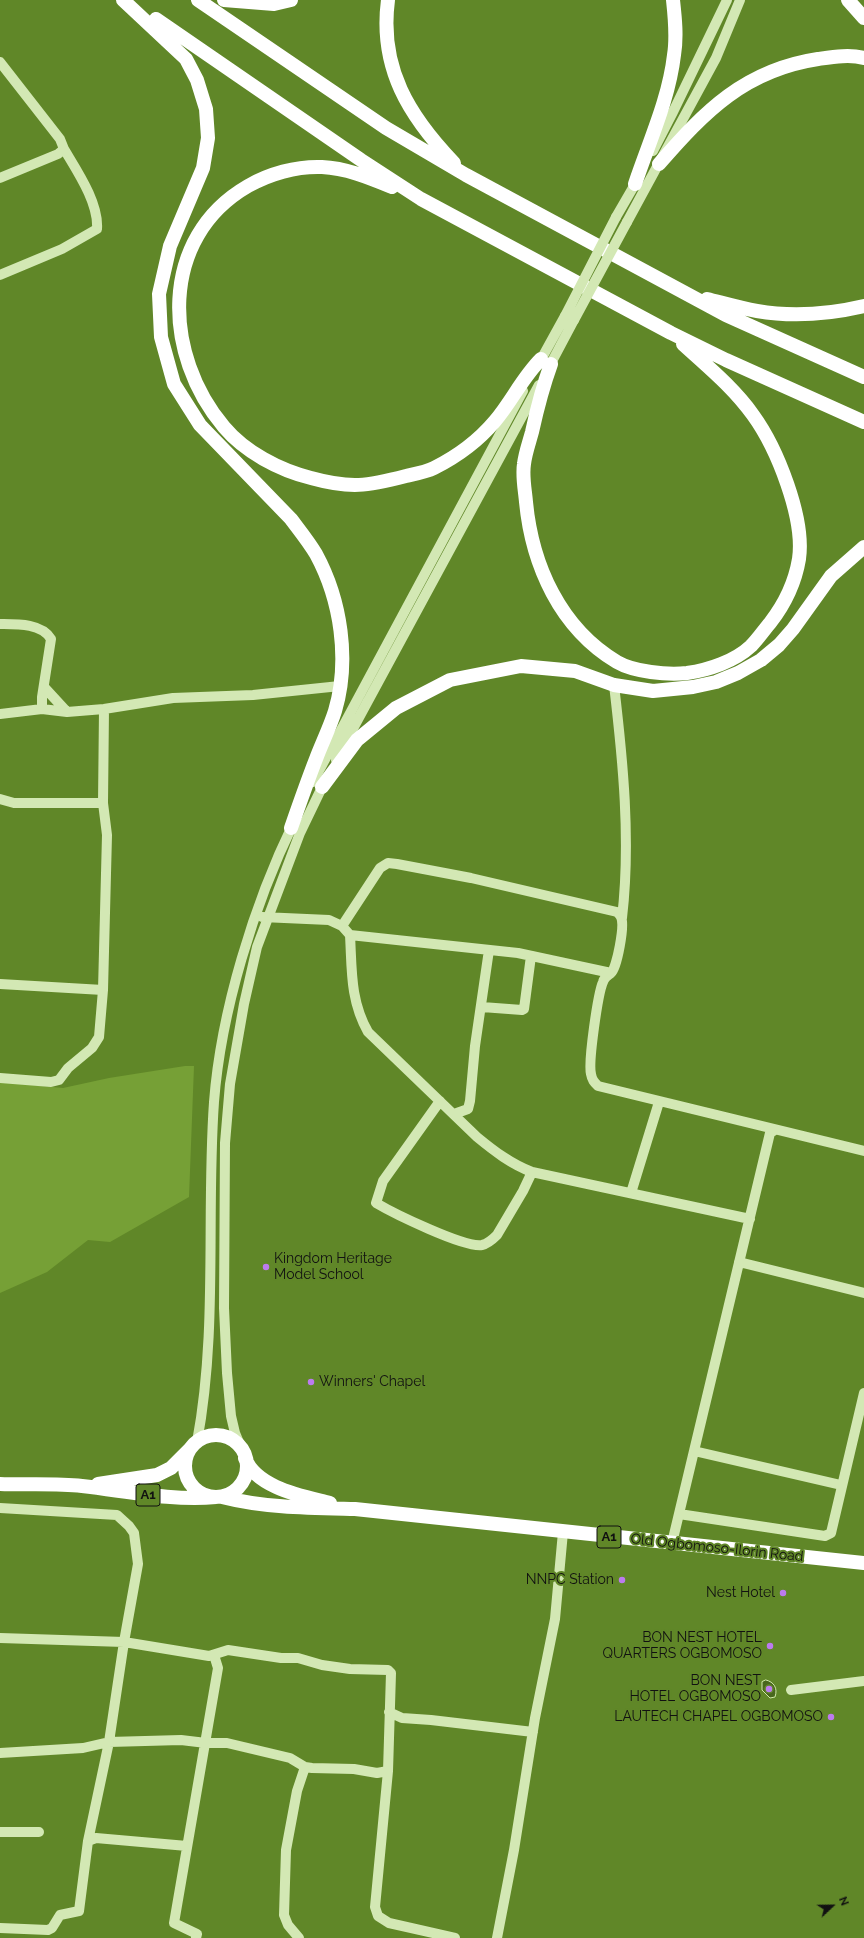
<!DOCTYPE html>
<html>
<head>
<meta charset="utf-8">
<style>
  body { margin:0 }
  #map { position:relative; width:864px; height:1938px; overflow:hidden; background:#608728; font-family:Raleway,sans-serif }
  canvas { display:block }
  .north { position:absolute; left:812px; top:1886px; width:40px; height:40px; -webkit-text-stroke:3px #608728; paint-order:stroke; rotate:68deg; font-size:11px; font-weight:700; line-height:16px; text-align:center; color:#111 }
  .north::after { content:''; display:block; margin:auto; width:14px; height:18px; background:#111; clip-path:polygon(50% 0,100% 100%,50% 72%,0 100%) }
</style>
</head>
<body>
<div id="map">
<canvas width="864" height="1938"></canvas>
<div class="north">N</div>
</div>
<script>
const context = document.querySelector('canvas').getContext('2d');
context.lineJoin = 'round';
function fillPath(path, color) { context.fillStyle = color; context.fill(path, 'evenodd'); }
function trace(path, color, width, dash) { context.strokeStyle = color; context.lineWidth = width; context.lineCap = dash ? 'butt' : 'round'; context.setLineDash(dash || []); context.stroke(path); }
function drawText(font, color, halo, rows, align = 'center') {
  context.font = font + ' Raleway,sans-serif'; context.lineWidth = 4; context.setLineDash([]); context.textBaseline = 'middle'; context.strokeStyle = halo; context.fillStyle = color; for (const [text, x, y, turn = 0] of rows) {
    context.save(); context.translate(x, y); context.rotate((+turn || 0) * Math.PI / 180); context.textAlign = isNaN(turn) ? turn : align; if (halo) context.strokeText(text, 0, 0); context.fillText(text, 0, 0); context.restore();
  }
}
fillPath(new Path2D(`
  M 185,1066 L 194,1066 L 189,1197 L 110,1242 L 88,1240 L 47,1272 L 0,1293 L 0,1082 L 63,1088 L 109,1078 Z`), '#76a036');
const water = new Path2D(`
  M 766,1680 C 774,1682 778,1688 775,1697 L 770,1698 L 762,1690 L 762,1682 Z`);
fillPath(water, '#48671d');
trace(water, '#d0e8a9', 1);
trace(new Path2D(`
  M 0,62 L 60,139 L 64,149 L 58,154 L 0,178
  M 653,151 L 672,114 L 727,0
  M 616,217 L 638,179
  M 627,222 L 716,58 L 740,0
  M 0,275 L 62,249 L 97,229 C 99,203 77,171 64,149
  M 538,365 L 565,316
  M 548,369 L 574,320
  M 0,624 C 16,624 42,623 51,639 L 42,697 L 42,709
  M 614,685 C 623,761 631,841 622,918
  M 44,687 L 67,712
  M 0,714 L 42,709 L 67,712 L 104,709 L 173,698 L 253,695 L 340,686
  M 336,760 L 539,385
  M 313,782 L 523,391
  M 0,799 L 14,803 L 103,803
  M 262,917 L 329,920 L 342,926 L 350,935 L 518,953 L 611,973 C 608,975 604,978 603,982 C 598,993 588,1062 591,1074 C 592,1080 594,1082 598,1086 L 864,1151
  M 342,926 L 380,868 L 388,863 L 397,864 L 471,878 L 617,912 C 619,914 620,915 621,917 C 625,925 617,968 611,973
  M 350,935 C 352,970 350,1000 368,1032 L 477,1137 C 494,1151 511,1164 532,1172 L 750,1219
  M 0,984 L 103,990
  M 482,1007 L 522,1010 L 524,1009 L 531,956
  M 0,1078 L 51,1082 L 59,1080 L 68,1068 L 92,1048 L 99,1037 L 103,990 L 107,835 L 103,803 L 104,709
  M 440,1101 L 383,1181 L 376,1203 C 393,1213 464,1248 482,1245 C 487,1244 493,1239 497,1235 L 523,1191 L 532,1172
  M 454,1114 L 468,1109 L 470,1101 L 475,1046 L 489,950
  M 631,1193 L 659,1102
  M 739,1262 L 864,1293
  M 197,1442 C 218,1330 206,1215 214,1102 C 221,1011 254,904 294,822
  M 242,1450 L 235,1433 L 231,1416 L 227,1373 L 224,1308 L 225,1143 L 230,1084 L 244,1004 L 257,947 L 300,833 L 325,781
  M 694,1451 L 841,1485
  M 0,1508 L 117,1515 L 129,1526 L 134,1533 L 138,1564 L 124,1642 L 109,1742 L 88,1841 L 79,1911 L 60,1915 L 52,1928 L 48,1930 L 0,1928
  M 679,1514 L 825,1536 L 831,1533 L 864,1393
  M 672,1543 L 770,1133 L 775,1130
  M 0,1638 L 124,1642 L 209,1656 L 228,1650 L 281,1658 L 298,1658 L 322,1665 L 350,1669 L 388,1670 L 391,1673 L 388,1771 L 375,1907 L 378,1916 L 389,1923 L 455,1938
  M 791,1690 L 864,1681
  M 389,1712 L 402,1718 L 431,1720 L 533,1732
  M 0,1753 L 83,1748 L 109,1742 L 181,1740 L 206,1743 L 227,1743 L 290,1758 L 305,1767 L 312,1768 L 354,1769 L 377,1773 L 388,1771
  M 0,1832 L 39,1832
  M 88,1841 L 96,1838 L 187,1846
  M 196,1938 L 197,1934 L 174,1923 L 218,1668 L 214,1655
  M 299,1938 L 288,1925 L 284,1915 L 286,1850 L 297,1791 L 305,1767
  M 497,1938 L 514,1850 L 535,1718 L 555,1619 L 563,1532`), '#d3e8b4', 10);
trace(new Path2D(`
  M 123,0 L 186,59 L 197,80 L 206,109 L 208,138 L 203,168 L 170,246 L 159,294 L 161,337 L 174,384 L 200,425 L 291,519 C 300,531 309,542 316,554 C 341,600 350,660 335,711 C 330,727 322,743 316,759 C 307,782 299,805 291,828
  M 198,0 L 386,128 L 466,175 L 726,315 L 864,377
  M 224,0 L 274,4 L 291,0
  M 388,0 C 379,68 409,116 454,163
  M 848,0 L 864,18
  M 156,19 L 361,160 L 421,199 L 671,333 L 726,360 L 864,422
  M 659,164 C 705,111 745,70 818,59 C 832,57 850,54 864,58
  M 635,184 C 649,142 669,99 674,55 C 677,37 675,18 673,0
  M 392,187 C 370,178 346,168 322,167 C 296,166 269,174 248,186 C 158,238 163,355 224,427 C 245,452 279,470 311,478 C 351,489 367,486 406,476 C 415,474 426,472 434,468 C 456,457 479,440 495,421 C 512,401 522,378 541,359
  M 707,299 C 723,303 740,308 757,311 C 792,317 830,314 864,306
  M 551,364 C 543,386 537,409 532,432 C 529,443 525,454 524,464 C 522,476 525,490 526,502 C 532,565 560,628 617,662 C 634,672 667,675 687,673 C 709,670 735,661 751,646 C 758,639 764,630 770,623 C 784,605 795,583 799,559 C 805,518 777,448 753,415 C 734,388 707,366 683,344
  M 322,787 L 357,740 L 396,708 L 450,680 L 521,666 L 575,671 L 614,685 L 653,691 L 693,687 L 716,682 L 738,673 L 761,660 L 779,645 L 793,629 L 831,576 L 864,547
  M185 1466a31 31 0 1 1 62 0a31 31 0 1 1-62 0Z
  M 245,1458 C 256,1488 303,1496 330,1503
  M 0,1484 C 27,1485 55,1483 82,1486 C 127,1491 171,1501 216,1497
  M 98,1484 L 157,1475 L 171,1468 L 189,1450
  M 222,1497 C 265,1508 310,1508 355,1509 L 864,1563`), '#fff', 14);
trace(new Path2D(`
  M 565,316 L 616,217
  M 574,320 L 627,222`), '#d3e8b4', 10);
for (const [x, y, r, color] of [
  [266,1267,4,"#bc7bef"],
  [311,1382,4,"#bc7bef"],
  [622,1580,4,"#bc7bef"],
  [783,1593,4,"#bc7bef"],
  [770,1646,4,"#bc7bef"],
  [769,1689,4,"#bc7bef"],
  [831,1717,4,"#bc7bef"]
]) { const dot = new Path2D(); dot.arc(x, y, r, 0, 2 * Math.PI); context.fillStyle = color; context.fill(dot); trace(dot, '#608728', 1.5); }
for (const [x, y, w] of [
  [148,1495,24],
  [609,1537,24]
]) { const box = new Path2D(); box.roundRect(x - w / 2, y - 11, w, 22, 3); context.fillStyle = '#608728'; context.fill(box); trace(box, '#111', 1); }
drawText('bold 13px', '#111', null, [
  ["A1",148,1495],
  ["A1",609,1537]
]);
drawText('14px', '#111', '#608728', [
  ["Kingdom Heritage",274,1259,"left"],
  ["Model School",274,1275,"left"],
  ["Winners' Chapel",319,1382,"left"],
  ["NNPC Station",614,1580],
  ["Nest Hotel",775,1593],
  ["BON NEST HOTEL",762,1638],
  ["QUARTERS OGBOMOSO",762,1654],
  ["BON NEST",761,1681],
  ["HOTEL OGBOMOSO",761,1697],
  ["LAUTECH CHAPEL OGBOMOSO",823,1717]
], 'right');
drawText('14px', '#111', '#608728', [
  ["Old Ogbomoso-Ilorin Road",717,1548,6]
]);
</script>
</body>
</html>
